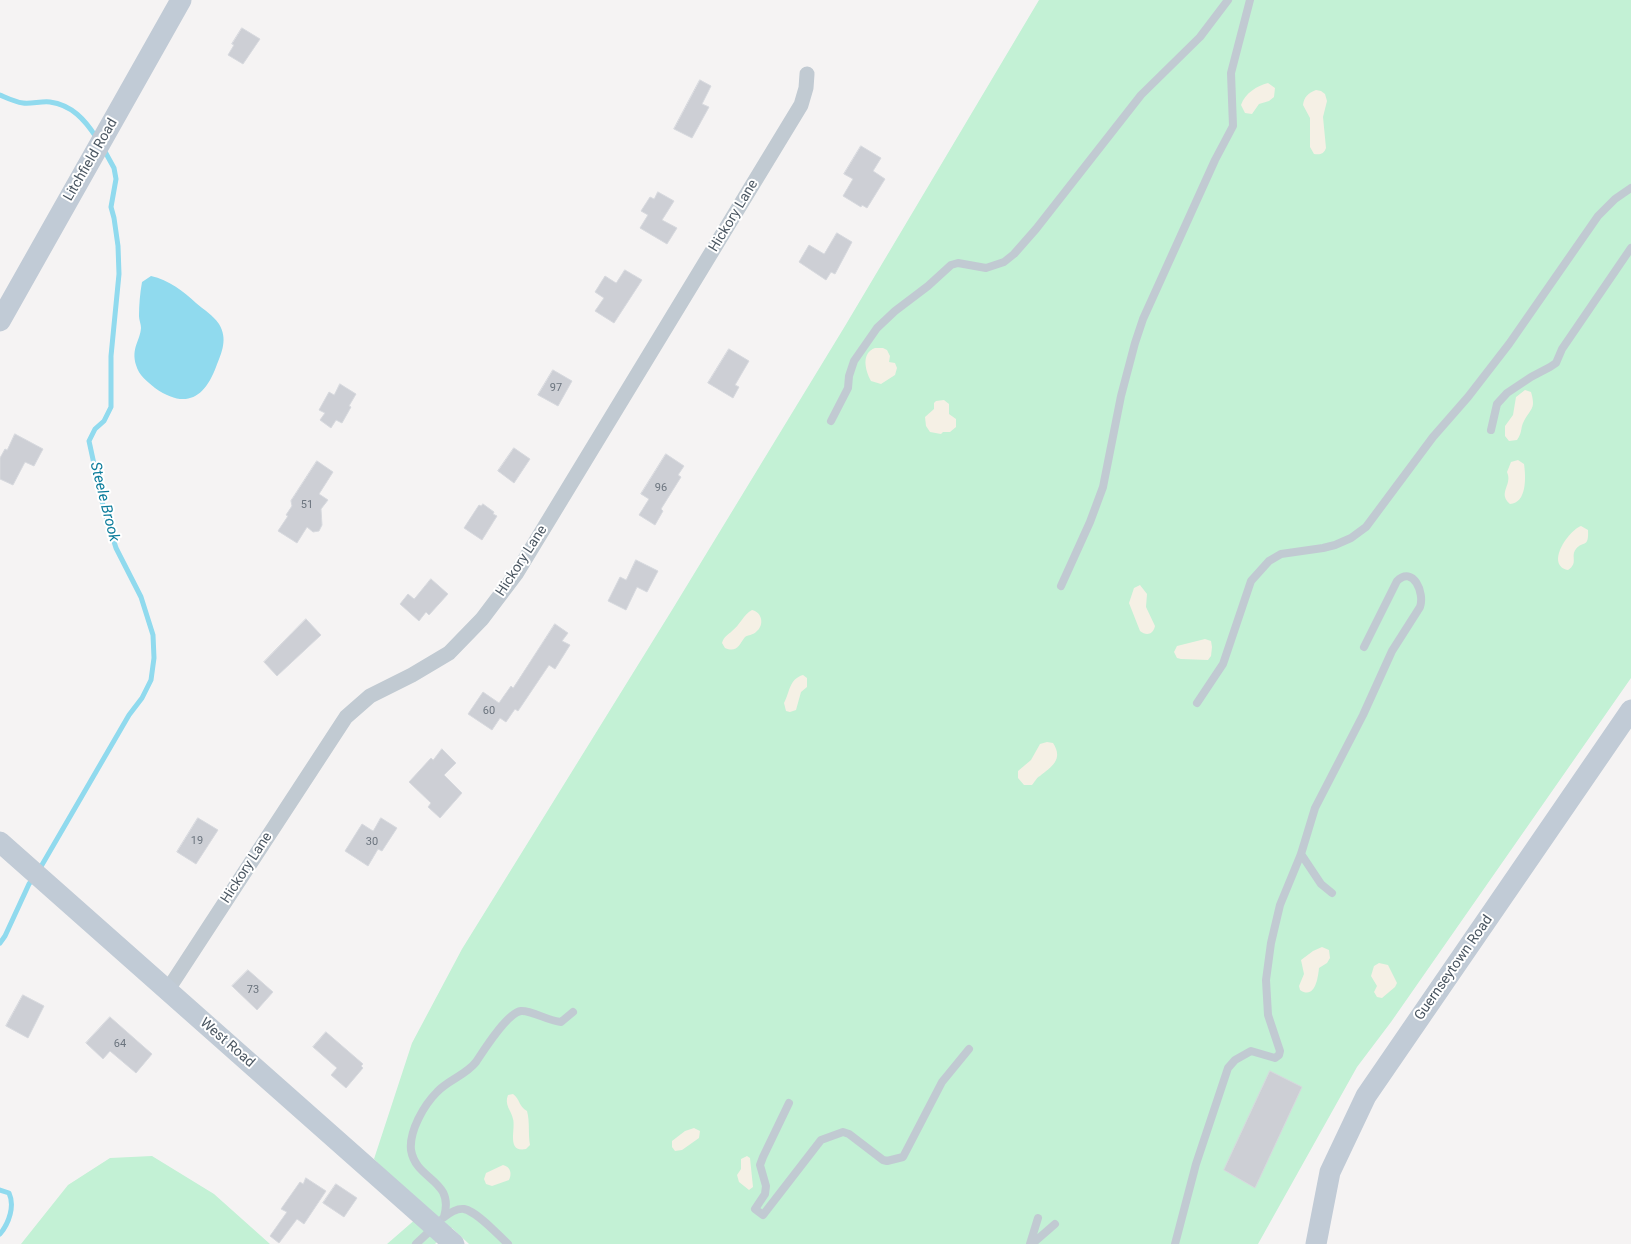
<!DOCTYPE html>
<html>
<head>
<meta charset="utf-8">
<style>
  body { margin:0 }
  canvas { display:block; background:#f5f3f3 }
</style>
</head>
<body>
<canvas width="1631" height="1244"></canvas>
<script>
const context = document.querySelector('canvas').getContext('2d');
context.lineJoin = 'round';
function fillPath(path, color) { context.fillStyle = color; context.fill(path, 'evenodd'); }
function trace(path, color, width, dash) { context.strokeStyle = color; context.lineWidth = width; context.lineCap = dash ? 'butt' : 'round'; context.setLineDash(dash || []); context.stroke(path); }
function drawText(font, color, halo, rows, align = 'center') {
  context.font = font + ' Roboto,sans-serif'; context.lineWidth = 4; context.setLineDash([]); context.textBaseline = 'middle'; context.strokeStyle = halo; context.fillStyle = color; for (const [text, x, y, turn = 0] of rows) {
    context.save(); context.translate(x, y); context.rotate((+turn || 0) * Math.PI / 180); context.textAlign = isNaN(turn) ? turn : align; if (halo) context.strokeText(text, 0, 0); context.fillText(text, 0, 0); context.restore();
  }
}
fillPath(new Path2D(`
  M 1039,0 L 1631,0 L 1631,678 L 1391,1022 L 1357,1067 L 1258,1244 L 469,1244 L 452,1228 L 435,1244 L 387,1244 L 425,1211 L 374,1159 L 412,1043 L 462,949 L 672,610 L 845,326 Z
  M 152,1156 L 214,1194 L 270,1244 L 21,1244 L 68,1185 L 110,1158 Z`), '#c3f1d5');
fillPath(new Path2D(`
  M 1268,83 L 1275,88 L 1274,97 L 1269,101 L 1259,104 L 1252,114 L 1245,113 L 1241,105 C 1245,93 1257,86 1268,83 Z
  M 1316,90 L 1321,91 L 1325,94 L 1327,101 L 1323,117 L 1326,148 C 1324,154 1320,155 1314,154 L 1310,147 L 1310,118 L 1303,105 C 1304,97 1308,93 1316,90 Z
  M 875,348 L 883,348 L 887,350 L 890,356 L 889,362 L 895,363 L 897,368 L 895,375 L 881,384 L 871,381 C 865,370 861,353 875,348 Z
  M 1525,390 L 1531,392 C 1536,409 1531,408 1524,421 C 1520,428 1523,431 1517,440 L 1509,441 L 1505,436 L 1505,426 L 1513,415 L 1516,397 Z
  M 944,400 L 949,404 L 949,414 L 956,419 L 956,427 L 950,432 L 943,432 L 941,434 L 930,432 L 926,426 L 925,417 L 934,409 L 934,403 L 936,401 Z
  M 1518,460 L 1524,464 C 1526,477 1527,503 1510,504 C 1497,493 1513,485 1507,472 L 1511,462 Z
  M 1581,526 L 1588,530 C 1589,549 1583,540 1576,549 C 1570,556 1579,563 1568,570 C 1545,565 1568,531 1581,526 Z
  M 1140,585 L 1147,594 L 1146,607 L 1155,626 C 1153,635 1146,636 1140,631 L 1129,603 L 1134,588 Z
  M 752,610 C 762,612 765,625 756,632 C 753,635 748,635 745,637 C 739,645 737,653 725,648 L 722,643 C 724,636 728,635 732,631 C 740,625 743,615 752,610 Z
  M 1205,639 L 1211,641 L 1212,647 L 1211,656 L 1208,660 L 1181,659 L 1177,658 L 1174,652 L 1177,646 Z
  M 803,675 L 807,678 L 807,687 L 801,692 L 796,710 L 790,712 L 786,711 L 784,703 C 790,692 789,679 803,675 Z
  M 1047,742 L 1053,743 C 1064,760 1051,767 1040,776 C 1036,778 1035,782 1032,785 L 1024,785 L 1018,778 L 1018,771 L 1031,760 L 1040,744 Z
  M 1322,947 L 1329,950 L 1330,958 L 1327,963 L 1319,968 C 1318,978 1315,1000 1300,990 L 1299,986 L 1304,974 L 1301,960 L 1313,951 Z
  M 1379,963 L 1388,965 L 1397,983 L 1395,987 L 1382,998 L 1377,997 L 1374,992 L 1377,986 L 1371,976 L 1374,966 Z
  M 513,1094 C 520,1099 519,1107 527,1111 C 530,1122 528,1133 530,1145 L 526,1149 C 506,1153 516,1129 513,1119 C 511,1110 504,1105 508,1095 Z
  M 694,1128 L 700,1131 L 699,1138 L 682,1150 L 675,1151 L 672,1147 L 672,1141 L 685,1131 Z
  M 747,1156 L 750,1158 L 753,1187 L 749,1190 L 739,1182 L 737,1175 L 741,1169 L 741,1159 Z
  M 503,1165 C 511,1167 512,1174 509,1180 L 492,1186 L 486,1184 L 484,1179 L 486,1173 Z`), '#f5f0e5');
fillPath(new Path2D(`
  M 151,276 C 169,280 183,291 196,303 C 204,310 213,315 219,324 C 228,339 222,352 216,367 C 204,399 185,409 155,388 C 147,381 139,376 136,365 C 131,348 140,341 141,328 C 141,324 139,320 139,316 C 139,305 140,293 142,282 Z`), '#90daee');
trace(new Path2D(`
  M 0,95 C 7,98 15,102 23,103 C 32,104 41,101 50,102 C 72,105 85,120 96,137
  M 39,870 L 129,715 L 142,698 L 151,680 L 154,658 L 153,635 L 141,597 L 116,548 L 104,510 L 89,441 L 95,429 L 104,421 L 111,407 L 111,356 L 119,274 L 118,246 L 114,218 L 111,207 L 116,179 L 114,168 L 103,148
  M 0,943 L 5,936 L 29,884 L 34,877
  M 0,1190 L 9,1193 C 15,1206 9,1223 0,1234`), '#90daee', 5);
const building = new Path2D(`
  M 242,28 L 260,39 L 243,64 L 228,55 L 234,45 L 232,44 Z
  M 700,80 L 711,86 L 702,104 L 709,107 L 692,138 L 674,129 Z
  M 861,146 L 881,158 L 873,171 L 885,179 L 867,208 L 862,205 L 861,207 L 843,196 L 853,179 L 844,174 Z
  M 658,192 L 674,201 L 662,220 L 677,228 L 667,244 L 640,228 L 648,215 L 641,211 L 650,197 L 654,199 Z
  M 837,233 L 852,242 L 835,274 L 831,272 L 826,280 L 799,262 L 809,245 L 824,254 Z
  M 625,270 L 642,280 L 614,323 L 595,311 L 604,298 L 595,292 L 605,276 L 616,283 Z
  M 729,349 L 749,361 L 735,385 L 739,387 L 733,398 L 708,383 Z
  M 553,370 L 572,381 L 558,406 L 538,395 Z
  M 340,384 L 356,394 L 349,406 L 351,407 L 342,423 L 336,420 L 331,428 L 320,420 L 325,413 L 319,410 L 329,392 L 334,395 Z
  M 15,434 L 43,449 L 34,466 L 25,462 L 13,485 L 0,479 L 0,458 L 5,449 L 7,450 Z
  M 514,448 L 530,459 L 514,483 L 498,471 Z
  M 666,454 L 684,466 L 678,475 L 681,477 L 661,509 L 663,511 L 655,525 L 639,515 L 649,499 L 641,494 Z
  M 317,461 L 333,472 L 319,494 L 328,500 L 321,509 L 322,525 L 319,531 L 313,532 L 307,527 L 297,543 L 278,531 L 288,516 L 286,515 L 292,506 L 291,501 Z
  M 483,504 L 494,512 L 493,514 L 497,516 L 482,540 L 464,528 L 479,505 L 481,506 Z
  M 636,560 L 658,571 L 647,592 L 637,587 L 626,610 L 608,601 L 620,577 L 626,580 Z
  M 431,579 L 448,594 L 429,615 L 426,612 L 419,621 L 400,604 L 408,594 L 414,599 Z
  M 306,619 L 321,635 L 277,676 L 264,662 Z
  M 555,624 L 568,633 L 562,641 L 570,645 L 555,669 L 549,665 L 518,711 L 515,709 L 506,722 L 500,718 L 492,730 L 468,714 L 483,692 L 499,703 L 511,686 L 513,688 Z
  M 442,749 L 456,763 L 444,775 L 462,793 L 440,818 L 428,807 L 431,803 L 409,782 L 431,758 L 433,760 Z
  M 198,818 L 218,830 L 196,864 L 177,852 Z
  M 381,818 L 397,828 L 382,851 L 378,849 L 368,866 L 345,851 L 362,824 L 373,831 Z
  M 248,970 L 273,992 L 257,1010 L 232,986 Z
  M 23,995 L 44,1006 L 28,1038 L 6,1026 Z
  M 110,1017 L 152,1054 L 136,1073 L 110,1051 L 103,1059 L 86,1043 Z
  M 326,1032 L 363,1064 L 361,1066 L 363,1068 L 346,1088 L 331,1075 L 337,1068 L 313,1047 Z
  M 1270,1071 L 1302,1087 L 1255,1188 L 1224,1170 Z
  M 306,1178 L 326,1191 L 304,1224 L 297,1219 L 279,1243 L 270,1236 L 287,1212 L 281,1209 L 300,1182 L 303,1184 Z
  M 336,1184 L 357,1198 L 344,1217 L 323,1203 Z`);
fillPath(building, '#cdcfd5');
trace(building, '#d7d9de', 1);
trace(new Path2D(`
  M 831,421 L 848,388 L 849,376 L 854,361 L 877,328 L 895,311 L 928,286 L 951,265 L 958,263 L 986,268 L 1004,262 L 1014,254 L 1036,229 L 1141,95 L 1200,37 L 1228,0
  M 1491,430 L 1497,404 L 1507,393 L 1531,377 L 1550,367 L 1556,363 L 1562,349 L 1631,248
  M 1061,586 L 1090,522 L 1103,487 L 1121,396 L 1135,343 L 1143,319 L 1215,160 L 1233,126 L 1231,73 L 1250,0
  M 1197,703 L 1223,664 L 1251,581 L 1269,561 L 1281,554 L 1323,548 L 1335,545 L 1351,538 L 1366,527 L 1433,437 L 1468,397 L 1509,344 L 1598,216 L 1615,199 L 1631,188
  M 1301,854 L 1321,884 L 1332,893
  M 789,1103 L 763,1157 L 760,1165 L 766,1186 L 765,1194 L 755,1209 L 763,1215 L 821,1140 L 843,1132 L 849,1134 L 883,1160 L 887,1161 L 903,1157 L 942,1082 L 969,1049
  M 444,1217 C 455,1179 416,1181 411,1150 C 409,1131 424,1105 437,1092 C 448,1080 466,1075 476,1062 C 484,1050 507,1013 521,1011 C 531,1010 548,1021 561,1022 L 573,1012
  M 443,1218 C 448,1214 457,1208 464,1209 C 478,1212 498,1235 508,1244
  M 416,1244 L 433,1228
  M 1030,1244 L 1038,1218
  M 1032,1244 L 1055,1224
  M 1175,1244 L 1196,1164 L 1228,1068 L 1235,1060 L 1251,1051 L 1275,1058 L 1279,1055 L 1280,1051 L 1268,1015 L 1266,980 L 1271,943 L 1280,905 L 1301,854 L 1315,808 L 1363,715 L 1392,651 L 1420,607 C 1425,593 1413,565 1397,581 L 1364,647`), '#c1cad2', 8);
trace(new Path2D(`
  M 167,991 L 346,717 L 370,696 L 412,675 L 449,653 L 482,619 L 516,574 L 801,105 L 806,88 L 807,74`), '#c1cad2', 15);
trace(new Path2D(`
  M 0,321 L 181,0
  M 0,842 L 454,1244
  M 1316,1244 L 1330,1172 L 1366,1096 L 1631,710`), '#c1cbd6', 21);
drawText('11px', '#6b747e', null, [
  ["97",556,388],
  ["96",661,488],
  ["51",307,505],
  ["60",489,711],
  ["19",197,841],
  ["30",372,842],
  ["73",253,990],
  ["64",120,1044]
]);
drawText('14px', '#4a5661', '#fff', [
  ["Litchfield Road",91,160,-60],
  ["Hickory Lane",734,216,-59],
  ["Hickory Lane",522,561,-57],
  ["Hickory Lane",247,868,-57],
  ["Guernseytown Road",1454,968,-55],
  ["West Road",227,1043,41]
]);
drawText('italic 15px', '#0c7c9b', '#fff', [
  ["Steele Brook",104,502,76]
]);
</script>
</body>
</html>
